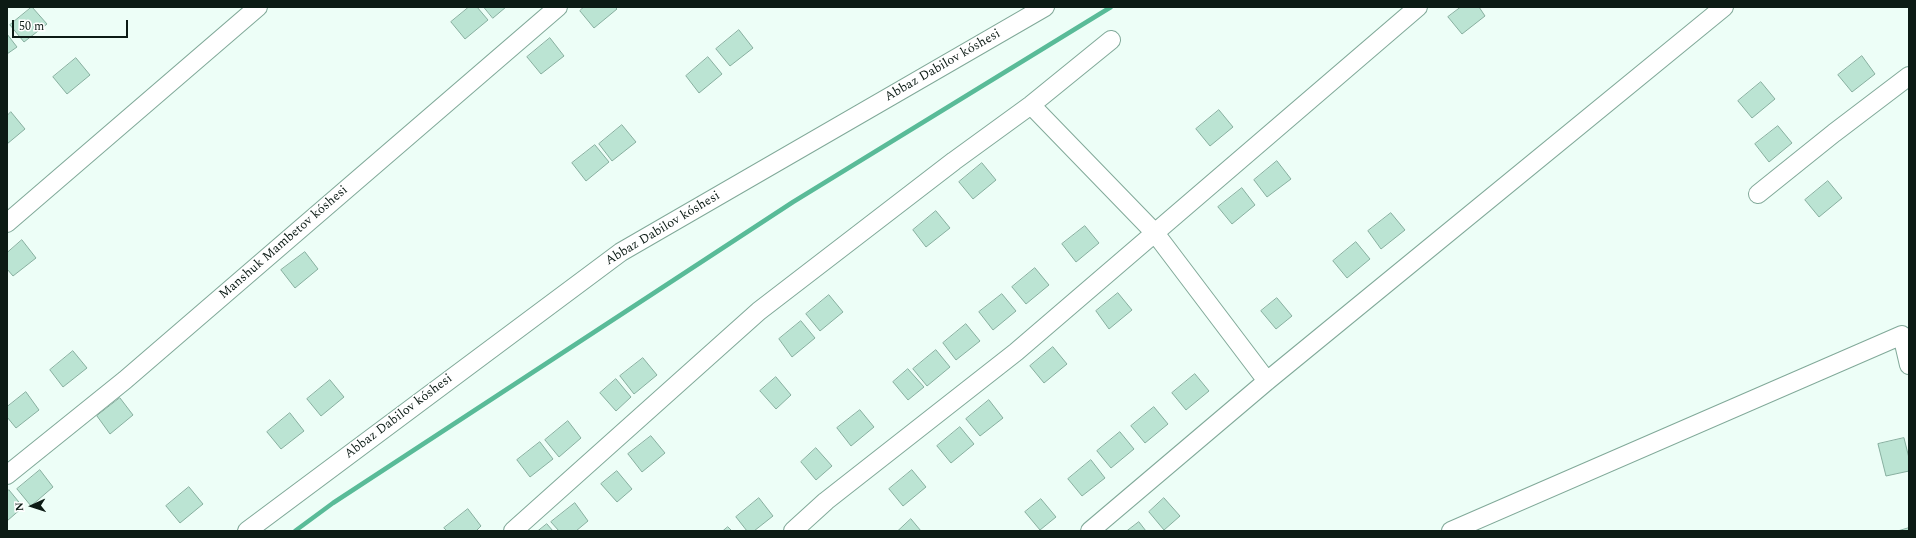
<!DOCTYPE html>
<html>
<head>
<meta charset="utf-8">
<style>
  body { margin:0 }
  #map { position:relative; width:1916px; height:538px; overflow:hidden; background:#edfef7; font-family:Spectral,serif }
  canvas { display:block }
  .frame { position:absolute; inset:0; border:8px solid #0c1b15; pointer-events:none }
  .north { position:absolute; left:12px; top:486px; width:40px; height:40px; -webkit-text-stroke:3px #fff; paint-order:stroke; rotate:267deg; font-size:11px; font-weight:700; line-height:16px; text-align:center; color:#0c1b15 }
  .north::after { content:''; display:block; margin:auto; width:14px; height:18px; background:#0c1b15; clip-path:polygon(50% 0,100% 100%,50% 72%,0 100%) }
  .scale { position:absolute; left:12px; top:20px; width:116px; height:18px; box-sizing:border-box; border:2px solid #0c1b15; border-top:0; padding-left:5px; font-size:12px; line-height:14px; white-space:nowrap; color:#0c1b15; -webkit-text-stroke:3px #fff; paint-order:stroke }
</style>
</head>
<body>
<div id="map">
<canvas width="1916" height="538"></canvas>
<div class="frame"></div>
<div class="north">N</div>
<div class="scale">50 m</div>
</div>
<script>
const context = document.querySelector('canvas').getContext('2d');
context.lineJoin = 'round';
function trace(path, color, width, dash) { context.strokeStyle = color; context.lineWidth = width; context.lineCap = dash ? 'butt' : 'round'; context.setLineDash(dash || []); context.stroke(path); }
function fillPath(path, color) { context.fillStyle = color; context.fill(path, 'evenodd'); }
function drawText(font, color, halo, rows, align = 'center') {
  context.font = font + ' Spectral,serif'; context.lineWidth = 3; context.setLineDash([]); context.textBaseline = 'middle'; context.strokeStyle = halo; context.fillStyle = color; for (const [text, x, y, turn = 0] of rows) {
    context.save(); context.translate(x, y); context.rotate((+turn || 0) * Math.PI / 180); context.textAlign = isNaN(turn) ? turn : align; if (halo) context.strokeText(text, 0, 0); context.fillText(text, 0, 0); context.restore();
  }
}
trace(new Path2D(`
  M 295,531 L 333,503 L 793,202 L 1111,7`), '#59bb98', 4.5);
const building = new Path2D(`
  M 32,7 L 47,24 L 24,42 L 10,25 Z
  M 469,7 L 477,7 L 488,20 L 465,39 L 451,22 Z
  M 484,7 L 506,7 L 493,18 Z
  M 584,7 L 615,7 L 617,9 L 594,28 L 580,11 Z
  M 1461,7 L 1479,7 L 1485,16 L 1462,34 L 1448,17 Z
  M 739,30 L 753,48 L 730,66 L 716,49 Z
  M 7,34 L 17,47 L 7,54 Z
  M 550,38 L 564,56 L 541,74 L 527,57 Z
  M 1862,56 L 1875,74 L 1852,92 L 1838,75 Z
  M 708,57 L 722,74 L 699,93 L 686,76 Z
  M 76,58 L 90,75 L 67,94 L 53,77 Z
  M 1761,82 L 1775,99 L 1752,118 L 1738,101 Z
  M 1219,110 L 1233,127 L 1210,146 L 1196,129 Z
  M 11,112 L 25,129 L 7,144 L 7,116 Z
  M 622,125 L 636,142 L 612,161 L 599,144 Z
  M 1778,126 L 1792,143 L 1769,162 L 1755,144 Z
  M 595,145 L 609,162 L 586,181 L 572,163 Z
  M 1277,161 L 1291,179 L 1267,197 L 1254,180 Z
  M 982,163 L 996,180 L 973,199 L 959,182 Z
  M 1828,181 L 1842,198 L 1819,217 L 1805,200 Z
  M 1242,188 L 1255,205 L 1232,224 L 1218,207 Z
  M 936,211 L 950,228 L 926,247 L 913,230 Z
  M 1391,213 L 1405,230 L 1381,249 L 1368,231 Z
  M 1085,226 L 1099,243 L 1076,262 L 1062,244 Z
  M 22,240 L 36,258 L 13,276 L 7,269 L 7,253 Z
  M 1356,242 L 1370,259 L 1347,278 L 1333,261 Z
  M 305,252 L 318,269 L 295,288 L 281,270 Z
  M 1035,268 L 1049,285 L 1026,304 L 1012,287 Z
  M 1118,293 L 1132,310 L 1109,329 L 1096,311 Z
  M 1002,294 L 1016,311 L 993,330 L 979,312 Z
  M 829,295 L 843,312 L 820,331 L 806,314 Z
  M 1277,298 L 1292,316 L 1276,329 L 1261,311 Z
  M 801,321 L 815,338 L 792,357 L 779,339 Z
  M 966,324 L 980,341 L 956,360 L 943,343 Z
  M 1053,347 L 1067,364 L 1044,383 L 1030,366 Z
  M 936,350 L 950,367 L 927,386 L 913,369 Z
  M 73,351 L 87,368 L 63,387 L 50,370 Z
  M 643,358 L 657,375 L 634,394 L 620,376 Z
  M 908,369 L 924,387 L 908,400 L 893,382 Z
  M 1195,374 L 1209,391 L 1186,410 L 1172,393 Z
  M 776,377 L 791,395 L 776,409 L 760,391 Z
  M 616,379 L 631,397 L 616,411 L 600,393 Z
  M 330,380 L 344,397 L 321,416 L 307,399 Z
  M 26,392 L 39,410 L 16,428 L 7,417 L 7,407 Z
  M 120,398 L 133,415 L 110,434 L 97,416 Z
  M 989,400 L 1003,418 L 980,436 L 966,419 Z
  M 1154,407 L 1168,424 L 1145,443 L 1131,426 Z
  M 860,410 L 874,427 L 851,446 L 837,428 Z
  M 290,413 L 304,431 L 281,449 L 267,432 Z
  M 568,421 L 581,438 L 559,457 L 545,440 Z
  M 960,427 L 974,444 L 951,463 L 937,446 Z
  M 1120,432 L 1134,449 L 1111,468 L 1097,451 Z
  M 651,436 L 665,453 L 642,472 L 628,454 Z
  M 1904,438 L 1909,458 L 1909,471 L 1886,476 L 1878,444 Z
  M 540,442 L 553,459 L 530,477 L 517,460 Z
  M 816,448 L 832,466 L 816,480 L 801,462 Z
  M 1091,460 L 1105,478 L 1082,496 L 1068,479 Z
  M 40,470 L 53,487 L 31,506 L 17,489 Z
  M 912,470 L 926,487 L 903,506 L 889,489 Z
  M 617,471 L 632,489 L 617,502 L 601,484 Z
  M 189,487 L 203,504 L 180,523 L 166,506 Z
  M 9,490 L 23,507 L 7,521 L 7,492 Z
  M 759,498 L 773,516 L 754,531 L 747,531 L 736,517 Z
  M 1164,498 L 1180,516 L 1164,530 L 1149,512 Z
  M 1041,499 L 1056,517 L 1040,530 L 1025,512 Z
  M 575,503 L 588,521 L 576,531 L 559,531 L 551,522 Z
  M 468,509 L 481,526 L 476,531 L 447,531 L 444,528 Z
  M 911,519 L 921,531 L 898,531 Z
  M 1139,522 L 1146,531 L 1127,531 Z
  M 547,524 L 553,531 L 538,531 Z
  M 728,527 L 732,531 L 723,531 Z
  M 1909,528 L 1909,531 L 1898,531 Z`);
fillPath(building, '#bbe4d3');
trace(building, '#87af9f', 1);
const minor = new Path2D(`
  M 1031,105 L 1155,233 L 1267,381
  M 1758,194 L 1834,133 L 1909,76
  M 7,223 L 258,7
  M 7,475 L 125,380 L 558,7
  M 247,531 L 621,252 L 1045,7
  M 513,531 L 759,311 L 954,161 L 1031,105 L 1111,40
  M 793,531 L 826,501 L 1016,352 L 1418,7
  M 1090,531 L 1267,381 L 1724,7
  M 1451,531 L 1902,335 L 1909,365`);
trace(minor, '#81a999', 20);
trace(minor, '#fff', 18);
drawText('13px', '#0c1b15', '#fff', [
  ["Abbaz Dabilov kóshesi",943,66,-30],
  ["Abbaz Dabilov kóshesi",663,229,-31],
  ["Manshuk Mambetov kóshesi",284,243,-41],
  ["Abbaz Dabilov kóshesi",399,417,-37]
]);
</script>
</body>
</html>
